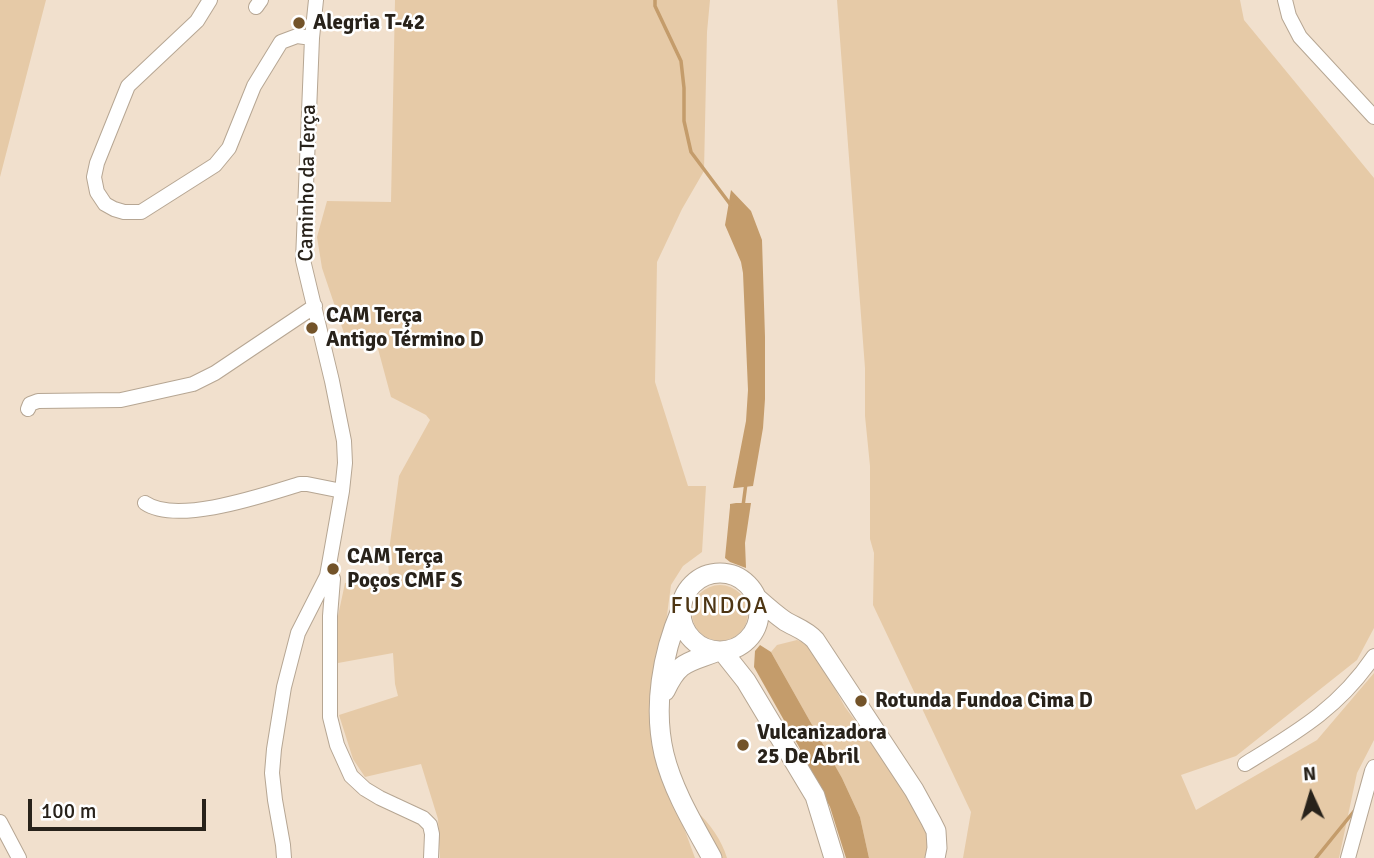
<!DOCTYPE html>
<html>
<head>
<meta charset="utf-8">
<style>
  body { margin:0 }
  #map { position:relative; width:1374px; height:858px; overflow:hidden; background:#f1e0cd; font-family:Signika,sans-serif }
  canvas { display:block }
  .north { position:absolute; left:1276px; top:760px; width:70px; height:70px; -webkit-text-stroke:5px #fff; paint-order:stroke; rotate:356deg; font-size:19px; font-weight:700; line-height:28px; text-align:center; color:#28221a }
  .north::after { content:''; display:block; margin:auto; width:24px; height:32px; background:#28221a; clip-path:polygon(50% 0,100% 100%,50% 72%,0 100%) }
  .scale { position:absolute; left:28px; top:799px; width:178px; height:32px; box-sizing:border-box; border:4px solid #28221a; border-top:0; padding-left:9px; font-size:21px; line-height:24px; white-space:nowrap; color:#28221a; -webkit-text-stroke:5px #fff; paint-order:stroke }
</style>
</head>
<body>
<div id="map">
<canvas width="1374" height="858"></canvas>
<div class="north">N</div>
<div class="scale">100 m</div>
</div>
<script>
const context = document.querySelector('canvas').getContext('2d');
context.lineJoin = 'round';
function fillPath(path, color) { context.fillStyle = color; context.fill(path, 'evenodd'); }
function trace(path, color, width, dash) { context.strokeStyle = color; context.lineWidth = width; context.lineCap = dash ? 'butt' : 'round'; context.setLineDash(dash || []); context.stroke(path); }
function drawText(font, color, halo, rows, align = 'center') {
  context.font = font + ' Signika,sans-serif'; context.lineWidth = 5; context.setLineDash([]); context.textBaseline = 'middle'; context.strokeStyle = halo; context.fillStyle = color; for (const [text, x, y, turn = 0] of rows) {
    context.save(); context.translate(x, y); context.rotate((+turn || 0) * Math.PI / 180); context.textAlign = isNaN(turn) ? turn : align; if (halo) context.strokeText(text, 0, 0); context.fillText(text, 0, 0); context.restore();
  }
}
fillPath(new Path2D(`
  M 0,0 L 46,0 L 0,177 Z
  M 395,0 L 710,0 L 707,32 L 704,171 L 682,209 L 657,262 L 655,382 L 688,486 L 706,486 L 702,552 L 683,566 L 671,585 L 663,645 L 655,749 L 695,858 L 440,858 L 438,819 L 421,764 L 365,777 L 353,759 L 339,715 L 398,696 L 395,684 L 393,653 L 338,663 L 338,616 L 345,583 L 389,578 L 388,558 L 399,476 L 430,420 L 426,415 L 391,397 L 374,334 L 345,336 L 322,268 L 317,237 L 327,201 L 391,202 Z
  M 837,0 L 1240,0 L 1244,20 L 1374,178 L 1374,628 L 1357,660 L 1236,756 L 1181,775 L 1196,810 L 1317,740 L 1374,673 L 1374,740 L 1357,773 L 1339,858 L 963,858 L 971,812 L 873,605 L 874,553 L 870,539 L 870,466 L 865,416 L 865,368 Z
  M692 613a28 28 0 1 1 56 0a28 28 0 1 1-56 0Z
  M 797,640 L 811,645 L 845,707 L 895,775 L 934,840 L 928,858 L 869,858 L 860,817 L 842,778 L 771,652 L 777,645 Z
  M 696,811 C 710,823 722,841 727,858 L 720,858 Z`), '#e6caa7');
fillPath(new Path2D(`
  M 731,190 L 751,211 L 762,240 L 765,337 L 765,399 L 763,428 L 753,486 L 735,488 L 733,488 L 746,421 L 748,390 L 743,273 L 741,262 L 725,225 Z
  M 736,503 L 751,503 L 745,543 L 746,568 L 730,562 L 725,558 L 730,507 L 730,504 Z
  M 760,645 L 771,652 L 842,778 L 860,817 L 869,858 L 846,858 L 830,807 L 799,747 L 754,667 L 755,651 Z`), '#c49c6b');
trace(new Path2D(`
  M 655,0 L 655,6 L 681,61 L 684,88 L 684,121 L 691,152 L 730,204
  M 743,506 L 746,483
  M 1316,858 L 1355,810`), '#c49c6b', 3.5);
const minor = new Path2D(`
  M 210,0 L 197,21 L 128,86 L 97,163 L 94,177 L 97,192 L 105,204 L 114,209 L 124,212 L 141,212 L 215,165 L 229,148 L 254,86 L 281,42 L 297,36 L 312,38
  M 1285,0 L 1289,16 L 1300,37 L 1374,117
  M 256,7 L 261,0
  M 28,409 L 30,404 L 38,401 L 121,400 L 193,384 L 215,373 L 315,306
  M 145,503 C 177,525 264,495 300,484 L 307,484 L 342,491
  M 327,576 L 333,579 L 330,616 L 330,717 L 337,745 L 351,776 L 365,789 L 380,798 L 423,818 L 430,825 L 432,834 L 431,858
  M 1245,764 C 1297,732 1339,708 1374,656
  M 0,822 L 19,858
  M 284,858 L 283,845 L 275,800 L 272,773 L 274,749 L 284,687 L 298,633 L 327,576 L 342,491 L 345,463 L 344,441 L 332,381 L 303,260 L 312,38 L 316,0
  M 1348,858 L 1372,771 L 1374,767`);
const major = new Path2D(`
  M681 612a39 39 0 1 1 78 0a39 39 0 1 1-78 0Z
  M 757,598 C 766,606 775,614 785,621 C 795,627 806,630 815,640 L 914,790 L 931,821 L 936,831 L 937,848 L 935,858
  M 681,610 C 662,654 653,707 664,754 C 673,791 694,825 712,858
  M 723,652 L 746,681 L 815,796 L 834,858
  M 665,691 C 679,661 687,663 716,652`);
trace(minor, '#b6a693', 16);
trace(major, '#b6a693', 21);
trace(minor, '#fff', 14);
trace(major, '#fff', 19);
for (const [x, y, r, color] of [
  [299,23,7,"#735329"],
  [312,328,7,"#735329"],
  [333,569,7,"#735329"],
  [861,701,7,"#735329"],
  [743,745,7,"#735329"]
]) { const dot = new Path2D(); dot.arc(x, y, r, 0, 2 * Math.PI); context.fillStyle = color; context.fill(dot); trace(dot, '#fff', 2.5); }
drawText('bold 21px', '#28221a', '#fff', [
  ["Alegria T-42",313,23],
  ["CAM Terça",326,316],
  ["Antigo Término D",326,340],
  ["CAM Terça",347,557],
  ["Poços CMF S",347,581],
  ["Rotunda Fundoa Cima D",875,701],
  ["Vulcanizadora",757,733],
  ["25 De Abril",757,757]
], 'left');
drawText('21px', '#28221a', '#fff', [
  ["Caminho da Terça",308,183,-89]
]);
context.letterSpacing = '2px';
drawText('23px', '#4e3614', '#fff', [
  ["FUNDOA",720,607]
]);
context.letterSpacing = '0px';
</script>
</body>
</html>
